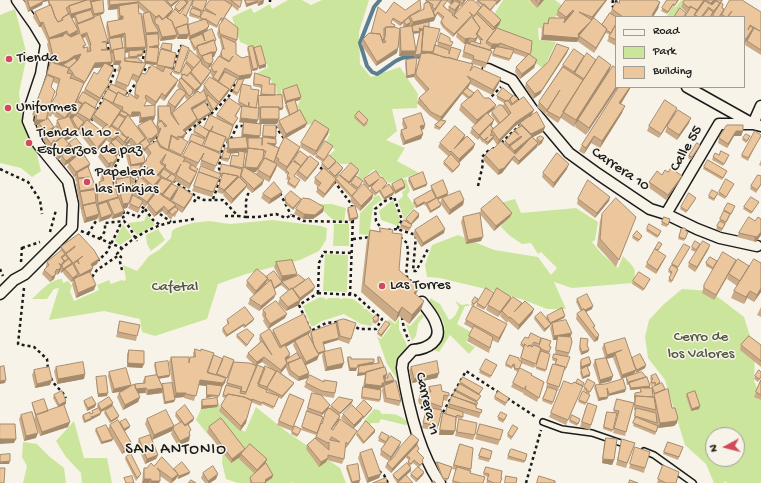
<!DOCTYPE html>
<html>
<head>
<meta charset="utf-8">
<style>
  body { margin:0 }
  #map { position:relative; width:761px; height:483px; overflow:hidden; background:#f7f3e8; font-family:"Gochi Hand",sans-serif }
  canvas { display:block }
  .legend { position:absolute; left:615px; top:16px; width:130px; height:72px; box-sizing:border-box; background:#f7f3e8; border:1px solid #9f9d96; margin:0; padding:5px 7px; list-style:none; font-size:12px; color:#1c1c1c }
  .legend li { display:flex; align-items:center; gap:8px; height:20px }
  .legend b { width:20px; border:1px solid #9f9d96 }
  .north { position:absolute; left:705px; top:427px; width:40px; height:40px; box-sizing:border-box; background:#f7f3e8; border:1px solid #9f9d96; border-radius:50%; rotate:263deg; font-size:11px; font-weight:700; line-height:16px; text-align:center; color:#1c1c1c }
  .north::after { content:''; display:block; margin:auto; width:14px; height:18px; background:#d1495b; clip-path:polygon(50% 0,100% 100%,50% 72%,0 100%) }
</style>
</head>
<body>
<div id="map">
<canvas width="761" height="483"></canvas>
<ul class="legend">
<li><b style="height:5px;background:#f7f3e8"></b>Road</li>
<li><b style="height:11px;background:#cbe69c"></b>Park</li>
<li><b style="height:11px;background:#ecc79d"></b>Building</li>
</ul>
<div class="north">N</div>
</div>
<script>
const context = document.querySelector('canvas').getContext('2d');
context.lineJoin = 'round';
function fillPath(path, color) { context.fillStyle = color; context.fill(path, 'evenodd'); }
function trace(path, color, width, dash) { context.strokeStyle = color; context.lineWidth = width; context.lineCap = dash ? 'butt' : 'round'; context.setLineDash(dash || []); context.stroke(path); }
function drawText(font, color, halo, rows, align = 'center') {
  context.font = font + ' "Gochi Hand",sans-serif'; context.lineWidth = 3; context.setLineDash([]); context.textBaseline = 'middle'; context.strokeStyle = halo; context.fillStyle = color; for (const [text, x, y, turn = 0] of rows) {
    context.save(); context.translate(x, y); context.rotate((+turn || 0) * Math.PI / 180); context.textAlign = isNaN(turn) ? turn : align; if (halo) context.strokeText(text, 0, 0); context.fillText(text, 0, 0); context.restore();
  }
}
fillPath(new Path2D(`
  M 288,0 L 302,0 L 311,5 L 322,0 L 369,0 L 359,32 L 360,64 L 371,77 L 400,67 L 418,94 L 417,108 L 392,109 L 397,131 L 386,140 L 405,148 L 397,161 L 419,173 L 389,183 L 374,169 L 361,181 L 357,178 L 360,170 L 350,164 L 341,164 L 328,156 L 335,150 L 326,141 L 330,134 L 312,124 L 306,125 L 297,106 L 301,99 L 294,87 L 281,90 L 282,97 L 277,96 L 276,86 L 270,85 L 272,81 L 257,73 L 268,67 L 261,48 L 254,48 L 240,42 L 232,17 L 251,8 L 254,13 L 270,4 L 272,9 Z
  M 503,0 L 530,0 L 529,1 L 537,8 L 544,0 L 555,0 L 563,6 L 556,15 L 554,23 L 546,29 L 538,28 L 539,40 L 556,42 L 545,66 L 541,67 L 530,59 L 530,53 L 496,32 L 495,13 Z
  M 681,0 L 686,0 L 675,17 L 666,17 L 672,7 L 676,7 Z
  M 15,9 L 27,55 L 19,93 L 23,124 L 35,146 L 41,171 L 32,177 L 21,168 L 0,163 L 0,15 Z
  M 406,179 L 410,191 L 407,195 L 415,207 L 404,219 L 398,201 L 403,196 L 402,192 L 406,189 L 402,180 Z
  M 369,190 L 374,197 L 379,195 L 382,200 L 373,206 L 369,235 L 359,234 L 360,213 L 374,199 L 368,192 Z
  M 515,199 L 521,213 L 576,208 L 598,222 L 595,240 L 592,242 L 602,254 L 618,268 L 623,256 C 633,267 638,267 633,283 L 572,288 L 554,282 L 566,309 L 547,309 L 524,300 L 494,291 L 440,278 L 427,277 L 425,265 L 432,245 L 458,235 L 494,250 L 538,257 L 551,275 L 557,268 L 541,252 L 538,254 L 531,243 L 522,244 L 509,235 L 501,227 L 506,218 L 500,203 Z
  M 393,200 L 400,220 L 398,226 L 381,220 L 379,211 Z
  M 316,204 L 332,204 L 346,208 L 344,222 L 332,219 Z
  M 147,214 L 155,225 L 137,235 L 128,223 L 144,221 Z
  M 272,220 L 321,226 L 327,228 L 326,240 L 319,251 L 300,260 L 246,274 L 218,284 L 207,319 L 155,336 L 142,332 L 140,319 L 104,311 L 49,320 L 59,288 L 54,289 L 47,299 L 32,299 C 40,292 50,279 62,279 L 63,283 L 68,281 L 72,286 L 70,291 L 74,301 L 99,290 L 97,285 L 109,280 L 111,284 L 122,280 L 125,281 L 126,278 L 123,265 L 137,271 L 149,256 L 159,250 L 171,238 L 172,231 L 176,228 L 192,223 L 209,221 L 230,224 Z
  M 123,224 L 132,237 L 120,245 L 115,241 Z
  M 334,224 L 349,224 L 349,246 L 333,246 Z
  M 158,229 L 165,240 L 151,251 L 147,244 L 146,235 Z
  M 325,254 L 348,255 L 347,292 L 323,291 Z
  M 682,289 L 710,291 L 744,317 L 755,352 L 754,381 L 761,396 L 761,483 L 726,483 L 727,481 L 723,483 L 714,483 L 706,464 L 685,445 L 665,380 L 648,358 L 645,337 L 649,320 L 664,304 ZM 713,435 L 737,435 L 737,459 L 713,459 Z
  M 320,297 L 325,298 L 326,300 L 328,298 L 340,298 L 340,299 L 342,299 L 343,298 L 353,299 L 364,307 L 363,309 L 366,309 L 375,317 L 371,321 L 373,324 L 371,326 L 361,324 L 344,314 L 322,321 L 314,326 L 311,326 L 303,306 Z
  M 430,298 L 440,304 L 449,320 C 455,318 457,312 459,307 L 455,301 L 462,305 L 468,304 L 470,306 L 465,306 L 457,324 L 471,332 L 466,342 L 475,347 L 469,354 L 450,335 L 439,352 L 434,350 C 444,340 448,330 441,317 C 438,312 433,309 430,304 Z
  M 421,314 L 424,316 L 418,324 L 416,336 L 412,341 L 406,324 L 410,326 Z
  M 399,318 L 399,329 L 407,345 L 406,349 L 398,358 L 397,368 L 398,379 L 397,379 L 387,364 L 377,336 L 381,339 L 391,326 L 387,323 L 389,319 L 395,324 Z
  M 218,403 L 227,419 L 245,432 L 256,407 L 287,432 L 340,468 L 346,483 L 293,483 L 292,481 L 292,483 L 238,483 L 226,479 L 222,463 L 224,436 L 210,437 L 196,420 L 203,404 Z
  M 374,409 L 379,410 L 382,414 C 394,413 402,415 409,424 L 405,425 L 381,419 L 379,423 L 371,423 L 370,426 L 364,421 Z
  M 74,421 L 84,458 L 107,458 L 112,483 L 82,483 L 81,473 L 66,457 L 56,441 Z
  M 23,442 L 37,444 L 50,457 L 64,468 L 66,483 L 23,483 L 27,466 L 22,457 Z`), '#cbe69c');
trace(new Path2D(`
  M 380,0 L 374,7 L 360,43 L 367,66 L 372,72 L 377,74 C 387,69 396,57 408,57 C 413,56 419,57 424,57`), '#5a7f93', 4);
const service = new Path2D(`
  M 543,422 L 562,429 L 592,433 L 627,445
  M 644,451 L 654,455 L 693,483`);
const minor = new Path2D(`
  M 488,69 L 512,80 L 532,109 L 569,153 L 598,174 L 635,199 L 650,209 L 666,214 L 697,229 L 720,238 L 757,246
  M 687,87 L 753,124 L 761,126
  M 753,124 L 761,106
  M 666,214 L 719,124 L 753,124
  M 0,294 L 14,280 L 25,274 L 72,227 L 73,204 L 68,181 L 38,144 L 28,121 L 30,107 L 41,74 L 46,44 L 34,24 L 17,0
  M 422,302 C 427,309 434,316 436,324 C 443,341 427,349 413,350 L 403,361 L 402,368 C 408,406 418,451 440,483`);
trace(service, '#1c1c1c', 8);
trace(minor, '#1c1c1c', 13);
trace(new Path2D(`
  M 270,0 L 270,2
  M 613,0 L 612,5 L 613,7 L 617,0
  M 229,5 L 233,9
  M 107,41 L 109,52
  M 143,59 L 145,48
  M 172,69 L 181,46 L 188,49 L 191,52
  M 141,76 L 146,68 L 152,68
  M 125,92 L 128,94 L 138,80
  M 490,101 L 489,99 L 501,87
  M 211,114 L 229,96 L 236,82
  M 89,126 L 109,87 L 115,70 L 115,68 L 112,67 L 111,61
  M 275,126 L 286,141
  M 184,134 L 211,114 L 205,100
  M 155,144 L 154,142 L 157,138 L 156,132
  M 316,163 L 325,172
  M 0,169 L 28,182 L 40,200 L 42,214
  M 173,180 C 181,187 189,191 197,197
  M 334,181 L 352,205 L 352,208
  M 113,185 C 112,171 117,161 124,149 L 121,146
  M 478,186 L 483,164 L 482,157 L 488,151 L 497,147 L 521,124
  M 129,193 L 135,184 L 143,165
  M 280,193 L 291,215
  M 213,199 L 220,180 L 221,174 L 219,168 L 221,153 L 225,143 L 230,141 L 237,126 L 246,126
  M 194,202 L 197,197 L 204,200 L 223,200 L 238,216 L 246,217 L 246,201 L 248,194 L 251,195
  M 145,209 L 153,220 L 160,225
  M 121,210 L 138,217 L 145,209 L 139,205
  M 123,211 L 125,216 L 123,217 L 124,221
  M 160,214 L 171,222
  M 225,216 L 238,216
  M 246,217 L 258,217 L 276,214 L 286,218 L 291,215 L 304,221 L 354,222
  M 388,230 L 397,229
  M 81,231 L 122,248
  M 383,231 L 376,221 L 375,209 L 385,201 L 394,197 L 402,220 L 397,229 L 416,235 L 413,271 L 416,271 L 428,249
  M 50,232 L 56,210
  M 88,234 L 96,221
  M 400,237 L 407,243 L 408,253 L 406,276 L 415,285
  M 100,239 L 105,231 L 105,223 L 124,221 L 130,228 L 137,241
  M 353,239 L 371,237
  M 22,248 L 40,242
  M 97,258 L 99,260 L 107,252 L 119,228 L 120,225 L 118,222
  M 21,262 L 22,247
  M 0,269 L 3,276
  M 122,270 L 120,262 L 121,257 L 117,254 C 128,240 151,227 168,223 C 177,221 189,221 196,218
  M 92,277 L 97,270 L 119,255
  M 24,288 L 18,344 L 34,347 L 47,359 L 48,369
  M 318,293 L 355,295 L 382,319 L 376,329 L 359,329 L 347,321 L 326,323 L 311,331 L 299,305 Z
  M 318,293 L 319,263 L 324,252 L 352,253
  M 350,295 L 353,217
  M 402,317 L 404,329 L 409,341
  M 51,378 C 54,386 62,390 66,398
  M 507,398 L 536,417
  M 421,407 L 432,411
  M 438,413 L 442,414 L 466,371 L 501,394
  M 379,471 L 384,475 L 388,483
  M 526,483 L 541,430`), '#1c1c1c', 2.5, [3, 3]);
trace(service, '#f7f3e8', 5);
trace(minor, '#f7f3e8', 10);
fillPath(new Path2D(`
  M 24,0 L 100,0 L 99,1 L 104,12 L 103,14 L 93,16 L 108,41 L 107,45 L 107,50 L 112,62 L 110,66 L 112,73 L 108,80 L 108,86 L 98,103 L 97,102 L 95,108 L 95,113 L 90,122 L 101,131 L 103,128 L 92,120 L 94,115 L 104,101 L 103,100 L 103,98 L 111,84 L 114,85 L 119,72 L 117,71 L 119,65 L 113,65 L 106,27 L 107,22 L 118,20 L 117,10 L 118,9 L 108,10 L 107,0 L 179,0 L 171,7 L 173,9 L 171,13 L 175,9 L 174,9 L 175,7 L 181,0 L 193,0 L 186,17 L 188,25 L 187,27 L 188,25 L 202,21 L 199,20 L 200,17 L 210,0 L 242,0 L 238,11 L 232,6 L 223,20 L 237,40 L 236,43 L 236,54 L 252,74 L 250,78 L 244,79 L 237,96 L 232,93 L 237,80 L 236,80 L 228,93 L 217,106 L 212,112 L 206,101 L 205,103 L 210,114 L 197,123 L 196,122 L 195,124 L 185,132 L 184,138 L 182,139 L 186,147 L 181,157 L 183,157 L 189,145 L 188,145 L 192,134 L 200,137 L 193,133 L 194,131 L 204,128 L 221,120 L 216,117 L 217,115 L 240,109 L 236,116 L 238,118 L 233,127 L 227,142 L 224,141 L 219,153 L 221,154 L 214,171 L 200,165 L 202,157 L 196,168 L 190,165 L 189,168 L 198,169 L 195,177 L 189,189 L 175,181 L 173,185 L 177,192 L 170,201 L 171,202 L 172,201 L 193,195 L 191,200 L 182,213 L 178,210 L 175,217 L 173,216 L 171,220 L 167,216 L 168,214 L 166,215 L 162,211 L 154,217 L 147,208 L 148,203 L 155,194 L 145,207 L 142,204 L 138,213 L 128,208 L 133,197 L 132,196 L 127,208 L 123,209 L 124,211 L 122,216 L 112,219 L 111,216 L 110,218 L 99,222 L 98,217 L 97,219 L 84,223 L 81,211 L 82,210 L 81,210 L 78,197 L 79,195 L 78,196 L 76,184 L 77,182 L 76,182 L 75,178 L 76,176 L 74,177 L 67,167 L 69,163 L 64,166 L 60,161 L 62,156 L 58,160 L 50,150 L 51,147 L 49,149 L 43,140 L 44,136 L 43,137 L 37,128 L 38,125 L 34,125 L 35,116 L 32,115 L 51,62 L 47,44 L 48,42 L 41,27 L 39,27 L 33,17 L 35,12 L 49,6 L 48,2 L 48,1 L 43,2 L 42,5 L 28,12 ZM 187,4 L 180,14 L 179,13 ZM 139,8 L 145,13 L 143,14 L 142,17 L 139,14 ZM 72,18 L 74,18 L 76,26 ZM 220,20 L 222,22 L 219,26 L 217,34 L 219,39 L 220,39 L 220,41 L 222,50 L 219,56 L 211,67 L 210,70 L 208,68 L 210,67 L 212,65 L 213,57 L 214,57 L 215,54 L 217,50 L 215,43 L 216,40 L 206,32 L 207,31 L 208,24 L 217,28 ZM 158,35 L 160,41 L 175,39 L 176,37 L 177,39 L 187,39 L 188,36 L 189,40 L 191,39 L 190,42 L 194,51 L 196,50 L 196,51 L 197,57 L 186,61 L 185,64 L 180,75 L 182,76 L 179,81 L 177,86 L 179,89 L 168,102 L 166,106 L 158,106 L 157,111 L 157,124 L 156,126 L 153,121 L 154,120 L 155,116 L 155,105 L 160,98 L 164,101 L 176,85 L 172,75 L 172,70 L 176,53 L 171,52 L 172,44 L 163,43 L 156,67 L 145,74 L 136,84 L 135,89 L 134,96 L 128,97 L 125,96 L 120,88 L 126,90 L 131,79 L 137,82 L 146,64 L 156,65 L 157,63 L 159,48 ZM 85,37 L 89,47 L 88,49 L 88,52 L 87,52 L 85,47 L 83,38 ZM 123,37 L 124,48 L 123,48 L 122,38 ZM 146,47 L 144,63 L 142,63 L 137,58 L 137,57 L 142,56 L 143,51 L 144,51 ZM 129,52 L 128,58 L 125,58 L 125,53 ZM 102,67 L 97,74 L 85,89 L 83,92 L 69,117 L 67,117 L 74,108 L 83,86 L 94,68 ZM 210,72 L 212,77 L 213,76 L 212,78 L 204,85 L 203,89 L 203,90 L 200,93 L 191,97 L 192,93 L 193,95 L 199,89 L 209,75 ZM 224,73 L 219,82 L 218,82 ZM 53,82 L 58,84 L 55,97 L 50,105 L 51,87 ZM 184,96 L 187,100 L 173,112 L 184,97 ZM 146,101 L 152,105 L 144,106 ZM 82,105 L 82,106 L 77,116 L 76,116 ZM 57,109 L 54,116 L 59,119 L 57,120 L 56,124 L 57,127 L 53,130 L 46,120 L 46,117 L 48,118 L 49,116 L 51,117 L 52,114 L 54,115 ZM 139,116 L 139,123 L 146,122 L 138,126 L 137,128 L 130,118 L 131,117 ZM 80,129 L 79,133 L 95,153 L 105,142 L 106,140 L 110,143 L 100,153 L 98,157 L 107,169 L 110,167 L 112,168 L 116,162 L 117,158 L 116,156 L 122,151 L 123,146 L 124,144 L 123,147 L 124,148 L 129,143 L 132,146 L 127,146 L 125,151 L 129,168 L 128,171 L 116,173 L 115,177 L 115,187 L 114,187 L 102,174 L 100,179 L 101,181 L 99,182 L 97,186 L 98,191 L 97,192 L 95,196 L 95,191 L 89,168 L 90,164 L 83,152 L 69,143 L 68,148 L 65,152 L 69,144 L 66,141 L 75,136 L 76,133 ZM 158,133 L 159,133 L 156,141 L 149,146 L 150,144 L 156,138 ZM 207,137 L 204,146 L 202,146 L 205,140 ZM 146,150 L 145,152 L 148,156 L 146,159 L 145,161 L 143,153 ZM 140,167 L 143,167 L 142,169 L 145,172 L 141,178 L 132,189 L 131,192 L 130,190 L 131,187 L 131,183 L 133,185 Z
  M 194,0 L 207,0 L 202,13 L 201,13 L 199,19 L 189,16 L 191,9 Z
  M 244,0 L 264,0 L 263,4 L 258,6 L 257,3 L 246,7 Z
  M 426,0 L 466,0 L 461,7 L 459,6 L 454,15 L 453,15 L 454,16 L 454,15 L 481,7 L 482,6 L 476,2 L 477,0 L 501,0 L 496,5 L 496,4 L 491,11 L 501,20 L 499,25 L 495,29 L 537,60 L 534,68 L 520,79 L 515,72 L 516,67 L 525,57 L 513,53 L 509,61 L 492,56 L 495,49 L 491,49 L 490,51 L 492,51 L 485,68 L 473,64 L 471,70 L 501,78 L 499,83 L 492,95 L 470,84 L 468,88 L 474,93 L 473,94 L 484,98 L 496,105 L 494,109 L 488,114 L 494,120 L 492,125 L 491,126 L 493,128 L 498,124 L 491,115 L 492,112 L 503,106 L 504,103 L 497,99 L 497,96 L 513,96 L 518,99 L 517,102 L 534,110 L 532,114 L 524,120 L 545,127 L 543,132 L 533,137 L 536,140 L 537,138 L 542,143 L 538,146 L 537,145 L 537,147 L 518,165 L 512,160 L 502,173 L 498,175 L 483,160 L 485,155 L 493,149 L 504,144 L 505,141 L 515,130 L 519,128 L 518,128 L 520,123 L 514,127 L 497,145 L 493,139 L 487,145 L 484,143 L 485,141 L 483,143 L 479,138 L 478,140 L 470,133 L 472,128 L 475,125 L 459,110 L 461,105 L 468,99 L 462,94 L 442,120 L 445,123 L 439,130 L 434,128 L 435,125 L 439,122 L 430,116 L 417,103 L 419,98 L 426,92 L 415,79 L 414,77 L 406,78 L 405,62 L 406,60 L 415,72 L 420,56 L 414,57 L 415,54 L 414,56 L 399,56 L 399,41 L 398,48 L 397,53 L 376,66 L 361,44 L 363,39 L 405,10 L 420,11 L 423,9 ZM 447,1 L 450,4 L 452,3 L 449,7 L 448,10 L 444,6 ZM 437,14 L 442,19 L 440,23 L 443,28 L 453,37 L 471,16 L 473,18 L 457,33 L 456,37 L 464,44 L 466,43 L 462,57 L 472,60 L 471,63 L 457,60 L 449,54 L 449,51 L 451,47 L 450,41 L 441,33 L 437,46 L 435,45 L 429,27 L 429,22 L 434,21 L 435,17 ZM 392,20 L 400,26 L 403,23 L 403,28 L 400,28 L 400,30 L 395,27 L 391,23 ZM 419,33 L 416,50 L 413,34 ZM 477,38 L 480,40 L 480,44 L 475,42 L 476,41 Z
  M 530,0 L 544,0 L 537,8 L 530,1 Z
  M 607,0 L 591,22 L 602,25 L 610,13 L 612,9 L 619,3 L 620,0 L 658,0 L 657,1 L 660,2 L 658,9 L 653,16 L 654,17 L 616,17 L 616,46 L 607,41 L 610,35 L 606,33 L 594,53 L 577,41 L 577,42 L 541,40 L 542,28 L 544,23 L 547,24 L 549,18 L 560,18 L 556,15 L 558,11 Z
  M 667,0 L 679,0 L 674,7 L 673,6 L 667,14 L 661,11 Z
  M 685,0 L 706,0 L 705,1 L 706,2 L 707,0 L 723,0 L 721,3 L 722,8 L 724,9 L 723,13 L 761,12 L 761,55 L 745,45 L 747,41 L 752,32 L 745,44 L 744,44 L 744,17 L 720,17 L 721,15 L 720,17 L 685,17 L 689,10 L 687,13 L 681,7 L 683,3 Z
  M 182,45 L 189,48 L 179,75 L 173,73 Z
  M 248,47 L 254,49 L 254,48 L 266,67 L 259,69 L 256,59 L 258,68 L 257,70 L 252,71 L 247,49 Z
  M 567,53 L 540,94 L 533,99 L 525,87 L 526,83 Z
  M 584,56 L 582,60 L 574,74 L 575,75 L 575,73 L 596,60 L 611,65 L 609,71 L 585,108 L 613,66 L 586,135 L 575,127 L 577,121 L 574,127 L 561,118 L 558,123 L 546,115 L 547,111 L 545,114 L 537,107 L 539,102 L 563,65 Z
  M 255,73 L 269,84 L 275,95 L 283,108 L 282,110 L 279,110 L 279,119 L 277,124 L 261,124 L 259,138 L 262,142 L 263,127 L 264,125 L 276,139 L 276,144 L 275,146 L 279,148 L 284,139 L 277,126 L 279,121 L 289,116 L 285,106 L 286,104 L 285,104 L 282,92 L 283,90 L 301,97 L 300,100 L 295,101 L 298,111 L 307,123 L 305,127 L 286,138 L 300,147 L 301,143 L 328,134 L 314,156 L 300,147 L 298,152 L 285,172 L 277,166 L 269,182 L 260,177 L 264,180 L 262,185 L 252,193 L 246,187 L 245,189 L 231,204 L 223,195 L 224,192 L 222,194 L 217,192 L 222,176 L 220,176 L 212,197 L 192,191 L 199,172 L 219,173 L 230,166 L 232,155 L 238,156 L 238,153 L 231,153 L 228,162 L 221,160 L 224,150 L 227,148 L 227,143 L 228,139 L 241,137 L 242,127 L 244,123 L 239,122 L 241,111 L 242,107 L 238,105 L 242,84 L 251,89 L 258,97 L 260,96 L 261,88 L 253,86 L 254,75 ZM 257,99 L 258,108 L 256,108 ZM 259,111 L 259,124 L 257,123 ZM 245,153 L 246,153 L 244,167 L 240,179 L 243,168 ZM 264,153 L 265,153 L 262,162 L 256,174 L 253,172 L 256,172 L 261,163 Z
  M 619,87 L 631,87 L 621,104 L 622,113 L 600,148 L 591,143 L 584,154 L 579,151 L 582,145 Z
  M 675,113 L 659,138 L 647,131 L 649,126 Z
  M 355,116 L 368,123 L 364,127 L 354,118 Z
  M 403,119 L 425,125 L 424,129 L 421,130 L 423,134 L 421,139 L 403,145 L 400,135 L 401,130 L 404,129 L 402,124 Z
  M 689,123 L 677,140 L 665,132 L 667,127 Z
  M 743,131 L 741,136 L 734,136 L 727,148 L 718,143 L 719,138 Z
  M 465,135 L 464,139 L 475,144 L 473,149 L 459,162 L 459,166 L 452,173 L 443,164 L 444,162 L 449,157 L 438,147 L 440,143 Z
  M 761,135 L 748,161 L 741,157 L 742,155 Z
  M 743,138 L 749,139 L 746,143 L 742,140 Z
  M 699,147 L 691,160 L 688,158 L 689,156 Z
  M 332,148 L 325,159 L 335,163 L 327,171 L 328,172 L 329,170 L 343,168 L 342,170 L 335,178 L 336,179 L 340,175 L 358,173 L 349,184 L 350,185 L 351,183 L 362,184 L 357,190 L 353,188 L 356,192 L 368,188 L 363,182 L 364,179 L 386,186 L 393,191 L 391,187 L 392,184 L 405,186 L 405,188 L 395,194 L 394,193 L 393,195 L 384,200 L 379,192 L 375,196 L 370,190 L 371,187 L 373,185 L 368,188 L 373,194 L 372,199 L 360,211 L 355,206 L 358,217 L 357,219 L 349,221 L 347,210 L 348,208 L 355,206 L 350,201 L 351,198 L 335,181 L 335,184 L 323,198 L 316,192 L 318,187 L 314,183 L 315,178 L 326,170 L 321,165 L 323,162 L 315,157 L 316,155 Z
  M 308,157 L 308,159 L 319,163 L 317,167 L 305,182 L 296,175 L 298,172 L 294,176 L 299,182 L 295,189 L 287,184 L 288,180 L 286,179 L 288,175 L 285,173 L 286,170 L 294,160 Z
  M 713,157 L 728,158 L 723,166 L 712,160 Z
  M 761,160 L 761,166 L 759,165 Z
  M 704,167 L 727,171 L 722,180 L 703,169 Z
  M 567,169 L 553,188 L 542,177 L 543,173 Z
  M 761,176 L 761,185 L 756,193 L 750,189 L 751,186 Z
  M 409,178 L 427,184 L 426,186 L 413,191 L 408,181 Z
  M 680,180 L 666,200 L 648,187 L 649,182 Z
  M 431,186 L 448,193 L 447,196 L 464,200 L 463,205 L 449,215 L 440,203 L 442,198 L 438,200 L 441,205 L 440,207 L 430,213 L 426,206 L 426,205 L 425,206 L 424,204 L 416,208 L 413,203 L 414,200 L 432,190 L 431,188 Z
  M 733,186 L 725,199 L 718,195 L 719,192 Z
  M 718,193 L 714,201 L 708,198 L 709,196 Z
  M 263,194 L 280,197 L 269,204 L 261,198 Z
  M 285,197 L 300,201 L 293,210 L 285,204 Z
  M 578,199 L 609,201 L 595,218 L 577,204 Z
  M 695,200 L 686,213 L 680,209 L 681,207 Z
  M 759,202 L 751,214 L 743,209 L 744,207 Z
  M 296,209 L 323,212 L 313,219 L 303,219 L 294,214 Z
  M 481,209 L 512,213 L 510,217 L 494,231 L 480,214 L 481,241 L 466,244 L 461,222 L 463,217 L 480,213 Z
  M 734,209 L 721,232 L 716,229 L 723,213 L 723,212 L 724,210 Z
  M 419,214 L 419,217 L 411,225 L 411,227 L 409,231 L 400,228 L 401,225 L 405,221 L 406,219 Z
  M 602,214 L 636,217 L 616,267 L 597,246 L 600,221 Z
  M 664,217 L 670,219 L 667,227 L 661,225 Z
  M 761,219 L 761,235 L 756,242 L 737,237 L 739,233 L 755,221 Z
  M 380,228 L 392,233 L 399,270 L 421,310 L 409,324 L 399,316 L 395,322 L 361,292 L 367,239 L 370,230 L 379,231 Z
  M 647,229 L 660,234 L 657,238 L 646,231 Z
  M 681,229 L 688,232 L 684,241 L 678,239 Z
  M 415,230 L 444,233 L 421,247 L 413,234 Z
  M 79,234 L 99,259 L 97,264 L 92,267 L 91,272 L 90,273 L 94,290 L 76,298 L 72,284 L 73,281 L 71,282 L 63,273 L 64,271 L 61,273 L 60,270 L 60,272 L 57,275 L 56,273 L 56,274 L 54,279 L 50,282 L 42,274 L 44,270 L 46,267 L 46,266 L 47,262 L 60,252 L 61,247 Z
  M 633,236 L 642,236 L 641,238 L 638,242 L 632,238 Z
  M 662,244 L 658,251 L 664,260 L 656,274 L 645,267 L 647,263 Z
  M 710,245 L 708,250 L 695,272 L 688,267 L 689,263 Z
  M 699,246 L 695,252 L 691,250 L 692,247 Z
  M 689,249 L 677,269 L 678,269 L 677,272 L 671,283 L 668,281 L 671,274 L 668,272 L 672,264 Z
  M 717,261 L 713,270 L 706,266 L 706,263 Z
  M 276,262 L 296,276 L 313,291 L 300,301 L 299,305 L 286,311 L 278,303 L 280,298 L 288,291 L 281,285 L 282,282 L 287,280 L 281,281 L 282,282 L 281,285 L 274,289 L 274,298 L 259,311 L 248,304 L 250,299 L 254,295 L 246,286 L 247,281 L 266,277 L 281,281 L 274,267 ZM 267,281 L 268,282 L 259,290 L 266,283 Z
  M 761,263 L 761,292 L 754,302 L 747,298 L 744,304 L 731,298 L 734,291 L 737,286 L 727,279 L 729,274 L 714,300 L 702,293 L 704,285 L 734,265 L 729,274 L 749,266 Z
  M 650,279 L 643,291 L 632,284 L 633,281 Z
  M 494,293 L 484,310 L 476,306 L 477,303 Z
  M 511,297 L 510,301 L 534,309 L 532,314 L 518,330 L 508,321 L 507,323 L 500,316 L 502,312 L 498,317 L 486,310 L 488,305 Z
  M 577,299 L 592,309 L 586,312 L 595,326 L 594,329 L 598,340 L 594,342 L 576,319 L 577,314 L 581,312 L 576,302 Z
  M 477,301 L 474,306 L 505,329 L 498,343 L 492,340 L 489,353 L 467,341 L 469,336 L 473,329 L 464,324 L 473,306 L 471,305 L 472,302 Z
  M 761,307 L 761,317 L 757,315 Z
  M 263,310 L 285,318 L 268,329 L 263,321 L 264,319 L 262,315 Z
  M 547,316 L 565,316 L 564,318 L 554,323 L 570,337 L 569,353 L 568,357 L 566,368 L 565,371 L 564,370 L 559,387 L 558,391 L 557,391 L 552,405 L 542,401 L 547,388 L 546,388 L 551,368 L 553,364 L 555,364 L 556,362 L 552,360 L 554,354 L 555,354 L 557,340 L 553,340 L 550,328 L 552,324 L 544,332 L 534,319 L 535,317 L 546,318 Z
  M 379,318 L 379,321 L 375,324 L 372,322 L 373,319 Z
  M 227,320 L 253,321 L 244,328 L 243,326 L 226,337 L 222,331 L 223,328 L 228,324 L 227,323 Z
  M 120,321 L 137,336 L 136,341 L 116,337 Z
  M 337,321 L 351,339 L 349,344 L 338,340 L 323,344 L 325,351 L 342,368 L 325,371 L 322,356 L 323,353 L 319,355 L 317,360 L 306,365 L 309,373 L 308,378 L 298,381 L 289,375 L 286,368 L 286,366 L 286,367 L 281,373 L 294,383 L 293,385 L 281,399 L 278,397 L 273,409 L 262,404 L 261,406 L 251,402 L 246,423 L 240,431 L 219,411 L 221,406 L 226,398 L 222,397 L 234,362 L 253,364 L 246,357 L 248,353 L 260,342 L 259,339 L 260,335 L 272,333 L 273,330 L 311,330 L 309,334 L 309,335 L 311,340 L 310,334 L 311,332 L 336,324 ZM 294,342 L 293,345 L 297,353 L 289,358 L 286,347 ZM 262,362 L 273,370 L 265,368 L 256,365 ZM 267,391 L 274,395 L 266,392 Z
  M 390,324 L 389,326 L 381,337 L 377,334 L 378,332 Z
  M 237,335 L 254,335 L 253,337 L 246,347 L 236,337 Z
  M 528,338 L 541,338 L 538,347 L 533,345 L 532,347 L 539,347 L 549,346 L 551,347 L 549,354 L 550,354 L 545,372 L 536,369 L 541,352 L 540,351 L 534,368 L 521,363 L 518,372 L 514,370 L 514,368 L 512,367 L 512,369 L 505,366 L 510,355 L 520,361 L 523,348 L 520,345 L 521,343 Z
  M 581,338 L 587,345 L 589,350 L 588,352 L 581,355 L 579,349 Z
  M 604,344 L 646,365 L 645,368 L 636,373 L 635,371 L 634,374 L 621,379 L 613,358 L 614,357 L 607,359 L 613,376 L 611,381 L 599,384 L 593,365 L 595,360 L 605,358 L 602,348 Z
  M 741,345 L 761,345 L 761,367 L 740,350 Z
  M 195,349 L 207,372 L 217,375 L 224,356 L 234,360 L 225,382 L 222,387 L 218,398 L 211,397 L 206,398 L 206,386 L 198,385 L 194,401 L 184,398 L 184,397 L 174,398 L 169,362 L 171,357 L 189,359 L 193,357 L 193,353 Z
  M 129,350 L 144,364 L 142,368 L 127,367 L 127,354 Z
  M 348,357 L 351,359 L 374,362 L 373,364 L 378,364 L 377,359 L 378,357 L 387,374 L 386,378 L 387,378 L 388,375 L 393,382 L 401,401 L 399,406 L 384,402 L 382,390 L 383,387 L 381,388 L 380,390 L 380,400 L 379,402 L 361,399 L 365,375 L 357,376 L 359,367 L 357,367 L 356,371 L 349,371 L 347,360 Z
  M 581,360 L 590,366 L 587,367 L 590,374 L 590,376 L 582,379 L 580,373 L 581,370 L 585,368 L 580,369 L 580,363 Z
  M 155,363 L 170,375 L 169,377 L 159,379 L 162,385 L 174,402 L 164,404 L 162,392 L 162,393 L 147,395 L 145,393 L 138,393 L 140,397 L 138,402 L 123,410 L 117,397 L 119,393 L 121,392 L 112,393 L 108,376 L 109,372 L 131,385 L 131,386 L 134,386 L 135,384 L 143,383 L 143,381 L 145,377 L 156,375 L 154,365 Z
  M 497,365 L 490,378 L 479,373 L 480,370 Z
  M 56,367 L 85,374 L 84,379 L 57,384 L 54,371 Z
  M 411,367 L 439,373 L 437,378 L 412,383 L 409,371 Z
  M 34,370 L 50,385 L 35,388 L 32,375 Z
  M 531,375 L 544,382 L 537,402 L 523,394 L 524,391 L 523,393 L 511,387 L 513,383 Z
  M 651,376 L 660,382 L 660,384 L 665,390 L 672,408 L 677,423 L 674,426 L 658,428 L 655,435 L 633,426 L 635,418 L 634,418 L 636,410 L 634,410 L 634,403 L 625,436 L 613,433 L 617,416 L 616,416 L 612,432 L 603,429 L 606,414 L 613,413 L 617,399 L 634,403 L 634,395 L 635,393 L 640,392 L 640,389 L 630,390 L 629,386 L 629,384 L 627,385 L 626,380 L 626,377 L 646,378 L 650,388 L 652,388 L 652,387 L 654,386 L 654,384 L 651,386 L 650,383 L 651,380 L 650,379 ZM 652,391 L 654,395 L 653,397 Z
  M 755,376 L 761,378 L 758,382 L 754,379 Z
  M 96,377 L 107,396 L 98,397 L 96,379 Z
  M 588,379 L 594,385 L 589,394 L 590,395 L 585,405 L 578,402 L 583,391 L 585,392 L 586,391 L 583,390 Z
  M 324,380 L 335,393 L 334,398 L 322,396 L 329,408 L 330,408 L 331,406 L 352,403 L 339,415 L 339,420 L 332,429 L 333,430 L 347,424 L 341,418 L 343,414 L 356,409 L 372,408 L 371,410 L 363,419 L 362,419 L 361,421 L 354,428 L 355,435 L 346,448 L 345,447 L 344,459 L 342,464 L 327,460 L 326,462 L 319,467 L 306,449 L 307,445 L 315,438 L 321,423 L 322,424 L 325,413 L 327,410 L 321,416 L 323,417 L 316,435 L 301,430 L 307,413 L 306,412 L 312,393 L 318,395 L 304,387 L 306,383 L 323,382 Z
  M 761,380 L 761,400 L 754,397 Z
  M 460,382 L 482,390 L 479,395 L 480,398 L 477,402 L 478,403 L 476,408 L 482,410 L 479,418 L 463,413 L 462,419 L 457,418 L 455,431 L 453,435 L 439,435 L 441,418 L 443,413 L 446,414 L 447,409 L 452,396 L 453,396 L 456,391 L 459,384 Z
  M 576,383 L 584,383 L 566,425 L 549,417 L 551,413 Z
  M 595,385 L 625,392 L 608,396 L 607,399 L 598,401 L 594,387 Z
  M 429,387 L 449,393 L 447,401 L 443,400 L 438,426 L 437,431 L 422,428 L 426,410 L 429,411 L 431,408 L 419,404 L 418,400 L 420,395 L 428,393 L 428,391 Z
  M 290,394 L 304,400 L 292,431 L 277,425 Z
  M 687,394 L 700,406 L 699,409 L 691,411 L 686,396 Z
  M 54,395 L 66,404 L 60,406 L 68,427 L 40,436 L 34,419 L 35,416 L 32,405 L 32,403 L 48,411 L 58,407 L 53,398 Z
  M 495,397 L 508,400 L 505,406 L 494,399 Z
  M 202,400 L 218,405 L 217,407 L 201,409 L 201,402 Z
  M 84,401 L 96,404 L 95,407 L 87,411 L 84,404 Z
  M 113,403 L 112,406 L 101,412 L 100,415 L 91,419 L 91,420 L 84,423 L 82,417 L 83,415 L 92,414 L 92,411 L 98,408 L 97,406 L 98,404 Z
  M 586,407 L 591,425 L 590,430 L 580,427 Z
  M 105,411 L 118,418 L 110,423 L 104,413 Z
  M 176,413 L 194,418 L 193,421 L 189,424 L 190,435 L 189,441 L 178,446 L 171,434 L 174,426 L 180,423 L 175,416 Z
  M 21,415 L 36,438 L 24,441 L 19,419 Z
  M 572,415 L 580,419 L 577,426 L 569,422 Z
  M 498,417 L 506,418 L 503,423 L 498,420 Z
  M 147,419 L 172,431 L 152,440 L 158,455 L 156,459 L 145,464 L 137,444 L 139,439 L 150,435 L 145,424 Z
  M 459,419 L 475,435 L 473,440 L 455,436 L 458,424 Z
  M 120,423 L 130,426 L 129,428 L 125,431 L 130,449 L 122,454 L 108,430 L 112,441 L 101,444 L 95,431 L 96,429 L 108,429 L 110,425 Z
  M 480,424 L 500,440 L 498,445 L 475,439 Z
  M 295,426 L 301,429 L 297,437 L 291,434 Z
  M 209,427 L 245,450 L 267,459 L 265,464 L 273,475 L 272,478 L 266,482 L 266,483 L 250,483 L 250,478 L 255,474 L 239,459 L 240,457 L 231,463 L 207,432 Z
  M 518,428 L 511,440 L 507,436 L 508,434 Z
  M 375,432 L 363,444 L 356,435 L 357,433 Z
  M 382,432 L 386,443 L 401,442 L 399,447 L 391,460 L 417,445 L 391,473 L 385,467 L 387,463 L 389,461 L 380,455 L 381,450 L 385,444 L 378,441 Z
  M 606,438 L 614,460 L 612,465 L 602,463 L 604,443 Z
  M 622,439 L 635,443 L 626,468 L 616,465 L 621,443 Z
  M 668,442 L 683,447 L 678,460 L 663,454 Z
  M 460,444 L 471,469 L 470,473 L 483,483 L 452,483 L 456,470 L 452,469 Z
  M 482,448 L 492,451 L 489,462 L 478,459 Z
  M 510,450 L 525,461 L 524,463 L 507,459 Z
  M 418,451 L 417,452 L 423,462 L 422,464 L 419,468 L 424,472 L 423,475 L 416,482 L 410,476 L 411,474 L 418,467 L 413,463 L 410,466 L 409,466 L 411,468 L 411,471 L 397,483 L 393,477 L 393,475 L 407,464 L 409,460 L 406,458 L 407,456 Z
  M 634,451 L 645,468 L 644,473 L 629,468 Z
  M 360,453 L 379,478 L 367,483 L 358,458 Z
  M 126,457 L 140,476 L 136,481 L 125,459 Z
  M 437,462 L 452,467 L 447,481 L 443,480 L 436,464 Z
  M 663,465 L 676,483 L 653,483 L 657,483 Z
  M 154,466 L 174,469 L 190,472 L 189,474 L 178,479 L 177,477 L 176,479 L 172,483 L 170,483 L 160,476 L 159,483 L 142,483 L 143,472 L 144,468 L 147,468 Z
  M 347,466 L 360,480 L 359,483 L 351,483 L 346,468 Z
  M 486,467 L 501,478 L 500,483 L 486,483 L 488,477 L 483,475 Z
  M 203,473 L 218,474 L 216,479 L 210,483 L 205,483 L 201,478 Z`), '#cbab87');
fillPath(new Path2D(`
  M 43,0 L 49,0 L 48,1 L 43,2 L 42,5 L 28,12 L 30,8 Z
  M 92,0 L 100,0 L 98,3 L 91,2 Z
  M 178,0 L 180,0 L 170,8 L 171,5 Z
  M 264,0 L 263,4 L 258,6 L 260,1 Z
  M 451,0 L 454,0 L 453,3 L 450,4 Z
  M 464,0 L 466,0 L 461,7 L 463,3 Z
  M 498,0 L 501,0 L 496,5 Z
  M 541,0 L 544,0 L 537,8 L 539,3 Z
  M 606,0 L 607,0 L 578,38 L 579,38 L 577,42 L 541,40 L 543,35 L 578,34 L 591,20 L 592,17 Z
  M 704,0 L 706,0 L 696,14 L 697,10 Z
  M 714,0 L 716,0 L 715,1 L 710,8 L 711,3 Z
  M 258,1 L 257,3 L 246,7 L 247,4 Z
  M 138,2 L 136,7 L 119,6 L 118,9 L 108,10 L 110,5 Z
  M 660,2 L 658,9 L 653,17 L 652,15 Z
  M 187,3 L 186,5 L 178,13 L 179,11 Z
  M 460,3 L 459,8 L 454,15 L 455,10 Z
  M 720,3 L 718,8 L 712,15 L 714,11 Z
  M 92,8 L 90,13 L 75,15 L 74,18 L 70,19 L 71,14 Z
  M 173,9 L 171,14 L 161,24 L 163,19 Z
  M 573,10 L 571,15 L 564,22 L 566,17 Z
  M 104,12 L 103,14 L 93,16 L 94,14 Z
  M 438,12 L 434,21 L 411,27 L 413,22 Z
  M 472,15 L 471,17 L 453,37 L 454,34 Z
  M 120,16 L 123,16 L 121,20 L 118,21 Z
  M 501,20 L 499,25 L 493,32 L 494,27 Z
  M 404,21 L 403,23 L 400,26 L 401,23 Z
  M 43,22 L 41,27 L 39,27 L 40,23 Z
  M 411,22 L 409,26 L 404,29 L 406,25 Z
  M 209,26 L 207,31 L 205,33 L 203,33 L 203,34 L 189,40 L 190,36 Z
  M 419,28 L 423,29 L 423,31 L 420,31 L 419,33 L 411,34 L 412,32 Z
  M 753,28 L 752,32 L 745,44 L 746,39 Z
  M 607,29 L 605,33 L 594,53 L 596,48 Z
  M 78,30 L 77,34 L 67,40 L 69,35 Z
  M 67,31 L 65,36 L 49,39 L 48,43 L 49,38 Z
  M 159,32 L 157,36 L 146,35 L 146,33 Z
  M 87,33 L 85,37 L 80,39 L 81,35 Z
  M 125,33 L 123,37 L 121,39 L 110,39 L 110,37 Z
  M 189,34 L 187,39 L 177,39 L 179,35 Z
  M 177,35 L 175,39 L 160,41 L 162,37 Z
  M 478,36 L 476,41 L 473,43 L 475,39 Z
  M 470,38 L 468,42 L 464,44 L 465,39 Z
  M 500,43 L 498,49 L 491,49 L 492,44 Z
  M 159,45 L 158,48 L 149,47 Z
  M 146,47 L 144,51 L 129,52 L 129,51 L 129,52 L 125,53 L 126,48 Z
  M 398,48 L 397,53 L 376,66 L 377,62 Z
  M 569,48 L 567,53 L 540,94 L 533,99 L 535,94 Z
  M 217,50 L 214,57 L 202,56 L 201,60 L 200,60 L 202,56 Z
  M 401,51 L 416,51 L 414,56 L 399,56 Z
  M 422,51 L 433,52 L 432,57 L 420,56 L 414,57 L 415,55 L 421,54 Z
  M 81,54 L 80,59 L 72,61 L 63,66 L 55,64 L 74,56 Z
  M 143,54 L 142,56 L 137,57 L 137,59 L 128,59 L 129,57 Z
  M 584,56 L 582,60 L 573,77 L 574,72 Z
  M 213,60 L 210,67 L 208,69 L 209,64 Z
  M 537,60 L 534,68 L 520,79 L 522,74 Z
  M 115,61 L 121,61 L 119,65 L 113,65 Z
  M 145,61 L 157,63 L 156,65 L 146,64 L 137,82 Z
  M 112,62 L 110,67 L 94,68 L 83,86 L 74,108 L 64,123 L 65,118 L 75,103 L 85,82 L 95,63 Z
  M 266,64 L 266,67 L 259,69 L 259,66 Z
  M 611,65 L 609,71 L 574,127 L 576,120 Z
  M 225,68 L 224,73 L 216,86 L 218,81 Z
  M 258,68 L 257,70 L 252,71 L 253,69 Z
  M 211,71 L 209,75 L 199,89 L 193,95 L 195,90 L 201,85 Z
  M 252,74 L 250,78 L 244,79 L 237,96 L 244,79 L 238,80 L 239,76 Z
  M 415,74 L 414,77 L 406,78 L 407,76 Z
  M 501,78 L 499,83 L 492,95 L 493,90 Z
  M 178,80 L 176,85 L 164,101 L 165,96 Z
  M 471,81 L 469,86 L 464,93 L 463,92 L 462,94 L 440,122 L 441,117 Z
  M 110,82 L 108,86 L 98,103 L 100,98 Z
  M 616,87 L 618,87 L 586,135 L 589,128 Z
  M 630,87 L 631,87 L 617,110 L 619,103 Z
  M 229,89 L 228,93 L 217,106 L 212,112 L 213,110 L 218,104 L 219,102 Z
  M 560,90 L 558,95 L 545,114 L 547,110 Z
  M 162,93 L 160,98 L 154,107 L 156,102 Z
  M 186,93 L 184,97 L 173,112 L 175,107 Z
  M 261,94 L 275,95 L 274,97 L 260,96 Z
  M 301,97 L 300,100 L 285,104 L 286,101 Z
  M 207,99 L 205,103 L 189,112 L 191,108 Z
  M 82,104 L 81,108 L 75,119 L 69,119 L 70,114 Z
  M 496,105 L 494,109 L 475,125 L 477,120 Z
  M 625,106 L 622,113 L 600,148 L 602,141 Z
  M 283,108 L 282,110 L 261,111 L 261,109 Z
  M 677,108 L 675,113 L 659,138 L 661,134 Z
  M 96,109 L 95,113 L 88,124 L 90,120 Z
  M 121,110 L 120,115 L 107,133 L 109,128 Z
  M 534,110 L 532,114 L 514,127 L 497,145 L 499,140 L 516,122 Z
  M 132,112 L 140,112 L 139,116 L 131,117 Z
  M 211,112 L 210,114 L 197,123 L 198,120 Z
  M 155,116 L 154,120 L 139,123 L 141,118 Z
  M 241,118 L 258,120 L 256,125 L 239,122 Z
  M 691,118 L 689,123 L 677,140 L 679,135 Z
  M 197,119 L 195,124 L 182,134 L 183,130 Z
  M 261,119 L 279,119 L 277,124 L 259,124 Z
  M 36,120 L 45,120 L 39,123 L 38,125 L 34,125 Z
  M 494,120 L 492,125 L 481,136 L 480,136 L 478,140 L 479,135 Z
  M 446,121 L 445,123 L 439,130 L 440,128 Z
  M 84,122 L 82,127 L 76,133 L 78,129 Z
  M 307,123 L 305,127 L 284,139 L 286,134 Z
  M 425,125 L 424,129 L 419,131 L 420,126 Z
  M 54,127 L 52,131 L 43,137 L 45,132 Z
  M 545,127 L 543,132 L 531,138 L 530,141 L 513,156 L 514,151 L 529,139 L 531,134 Z
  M 161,128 L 156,138 L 149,144 L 151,139 L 158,133 L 159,129 Z
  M 329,129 L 328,134 L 314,156 L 316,151 Z
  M 736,131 L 743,131 L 741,136 L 734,136 L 727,148 L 728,144 Z
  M 77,132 L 75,136 L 63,142 L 65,137 Z
  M 120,132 L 118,136 L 114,142 L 111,142 L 112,139 Z
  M 186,133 L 184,138 L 179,141 L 181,137 Z
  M 243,134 L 260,136 L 258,140 L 241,138 Z
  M 423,134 L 421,139 L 403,145 L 405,141 Z
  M 465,135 L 464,140 L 453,153 L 454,149 Z
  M 62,136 L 61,141 L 53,146 L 55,142 Z
  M 263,136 L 276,137 L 276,139 L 263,137 L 263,139 Z
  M 494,136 L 493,139 L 487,145 L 488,142 Z
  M 521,136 L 519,140 L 510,146 L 509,148 L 507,150 L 509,145 Z
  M 594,136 L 591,143 L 584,154 L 586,148 Z
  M 107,137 L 105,142 L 95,153 L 97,148 Z
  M 126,137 L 129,137 L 122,146 L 124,142 Z
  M 131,138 L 129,143 L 124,148 L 126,143 Z
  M 145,138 L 143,142 L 140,143 L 139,146 L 135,149 L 137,145 Z
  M 544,138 L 542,143 L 538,146 L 540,142 Z
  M 54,140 L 52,145 L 49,149 L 51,144 Z
  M 267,143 L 276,144 L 275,146 Z
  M 538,143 L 537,147 L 518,165 L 519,161 Z
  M 69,144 L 64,154 L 58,160 L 59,155 L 66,147 Z
  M 150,144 L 148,148 L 147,147 L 146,150 L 142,153 L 144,149 Z
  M 475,144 L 473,149 L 458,164 L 459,159 Z
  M 123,146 L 122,151 L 114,159 L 115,154 Z
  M 300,147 L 298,152 L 285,172 L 287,167 Z
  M 84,148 L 83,153 L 76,158 L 77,153 Z
  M 248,148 L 246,153 L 239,153 L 239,151 L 238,153 L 228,154 L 229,149 Z
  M 76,154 L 74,159 L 64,166 L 66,161 Z
  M 514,156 L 512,160 L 502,173 L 498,175 L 499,170 Z
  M 117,158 L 116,162 L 112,168 L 113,163 Z
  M 263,158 L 261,163 L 256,172 L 243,171 L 245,167 Z
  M 336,161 L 335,163 L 327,171 L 328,169 Z
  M 111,162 L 110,167 L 107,169 L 109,164 Z
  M 145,162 L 143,164 L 143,167 L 140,167 L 133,185 L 140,167 L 130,167 L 131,165 Z
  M 319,163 L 317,167 L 305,182 L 307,178 Z
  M 90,164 L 88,168 L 77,173 L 76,176 L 74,177 L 76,172 Z
  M 277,164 L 276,169 L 269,182 L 270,177 Z
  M 460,164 L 459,166 L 452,173 L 453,171 Z
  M 569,164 L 567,169 L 553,188 L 554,183 Z
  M 165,166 L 163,170 L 156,179 L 157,175 Z
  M 343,168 L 342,170 L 335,178 L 335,176 Z
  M 359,170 L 358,173 L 348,185 L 349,182 Z
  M 197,172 L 195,177 L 189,189 L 190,184 Z
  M 238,176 L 236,181 L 225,191 L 222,194 L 224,190 Z
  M 682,176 L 680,180 L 666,200 L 668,195 Z
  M 161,177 L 159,182 L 152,191 L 153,186 Z
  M 336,179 L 335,184 L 323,198 L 325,194 Z
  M 379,179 L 378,182 L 368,188 L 369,186 Z
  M 264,180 L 262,185 L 252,193 L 254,189 Z
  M 172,182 L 171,187 L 160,199 L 162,194 Z
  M 148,184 L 146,189 L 137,201 L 138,196 Z
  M 427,184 L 426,186 L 413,191 L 414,189 Z
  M 247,185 L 245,189 L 231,204 L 233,199 Z
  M 405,186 L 405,188 L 395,194 L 395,191 Z
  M 178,187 L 177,192 L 169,204 L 170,199 Z
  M 96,188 L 94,193 L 80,192 L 79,195 L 78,196 L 80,191 Z
  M 156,190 L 154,195 L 145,207 L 147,202 Z
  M 282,192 L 280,197 L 269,204 L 271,199 Z
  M 394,192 L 393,195 L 384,200 L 384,198 Z
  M 448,193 L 447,196 L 436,200 L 437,198 Z
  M 373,194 L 372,199 L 360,211 L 361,206 Z
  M 193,195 L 191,200 L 182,213 L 184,208 Z
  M 118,197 L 117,202 L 108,201 L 107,205 L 98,205 L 97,207 L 97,208 L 98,203 Z
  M 610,197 L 609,201 L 595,218 L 597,213 Z
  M 301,199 L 300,201 L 293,210 L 293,208 Z
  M 464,200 L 463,205 L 449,215 L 450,210 Z
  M 96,202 L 95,207 L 83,206 L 82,210 L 81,210 L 83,205 Z
  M 424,202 L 424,204 L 416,208 L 417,206 Z
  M 129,203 L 127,208 L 121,209 L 123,204 Z
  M 176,205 L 174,210 L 169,212 L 168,214 L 166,215 L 168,211 Z
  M 441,205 L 440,207 L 430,213 L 431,211 Z
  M 164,206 L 162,211 L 154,217 L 156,213 Z
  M 324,207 L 323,212 L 313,219 L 303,219 L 304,214 Z
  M 124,211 L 122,216 L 112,219 L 114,215 Z
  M 512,213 L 510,217 L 494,231 L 496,226 Z
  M 99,214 L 97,219 L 84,223 L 86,218 Z
  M 112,214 L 110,218 L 99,222 L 101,218 Z
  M 419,214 L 419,217 L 410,226 L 411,224 Z
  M 358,217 L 357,219 L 349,221 L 350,219 Z
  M 445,229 L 444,233 L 421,247 L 423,243 Z
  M 761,232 L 761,235 L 756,242 L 754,241 L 755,237 Z
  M 483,237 L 481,241 L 466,244 L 468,240 Z
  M 710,245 L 708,250 L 695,272 L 697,267 Z
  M 666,256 L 664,260 L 656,274 L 657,270 Z
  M 99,259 L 97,264 L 89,269 L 91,264 Z
  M 736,260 L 734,265 L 714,300 L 716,295 Z
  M 64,261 L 62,266 L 62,265 L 60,272 L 57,275 L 61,265 Z
  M 72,263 L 70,268 L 65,269 L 64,271 L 61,273 L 63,269 Z
  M 93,268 L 91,272 L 78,280 L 80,275 Z
  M 57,269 L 54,279 L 50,282 L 55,272 Z
  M 78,274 L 76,279 L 74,279 L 73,281 L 71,282 L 73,278 Z
  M 297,274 L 295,278 L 281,281 L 282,276 Z
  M 268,278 L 266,283 L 254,295 L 256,291 Z
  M 282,282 L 281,285 L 273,290 L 274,288 Z
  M 96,285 L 94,290 L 76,298 L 78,293 Z
  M 315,287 L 313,291 L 300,301 L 299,305 L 286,311 L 288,307 L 299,301 L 300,298 Z
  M 419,288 L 415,296 L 414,293 Z
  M 761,288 L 761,292 L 754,302 L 757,295 Z
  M 750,291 L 747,298 L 744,304 L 746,297 Z
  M 276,294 L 274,298 L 259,311 L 261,306 Z
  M 511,297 L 509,301 L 498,317 L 500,312 Z
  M 424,301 L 421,310 L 409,324 L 412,315 Z
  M 593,306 L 592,309 L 582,314 L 583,311 Z
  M 402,307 L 399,316 L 395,322 L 398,313 Z
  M 534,309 L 532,314 L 518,330 L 519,325 Z
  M 287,314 L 285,318 L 268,329 L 270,324 Z
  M 565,316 L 564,318 L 551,324 L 550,326 L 544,332 L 545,329 L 550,323 Z
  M 254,319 L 253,321 L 244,328 L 245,326 Z
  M 244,324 L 243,326 L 226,337 L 227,335 Z
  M 390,324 L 389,326 L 381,337 L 381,335 Z
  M 507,324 L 505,329 L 498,343 L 499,338 Z
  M 311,330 L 309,334 L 295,342 L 295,341 L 294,342 L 280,350 L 281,346 Z
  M 572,333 L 570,338 L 558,336 L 557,340 L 553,340 L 554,336 Z
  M 599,335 L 598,340 L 594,342 L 596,338 Z
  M 339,338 L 338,340 L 322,345 L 323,342 Z
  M 589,350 L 588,352 L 581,355 L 582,352 Z
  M 622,350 L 615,353 L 614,357 L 605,359 L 607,355 Z
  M 325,351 L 323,353 L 315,355 L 316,353 Z
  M 290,354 L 289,359 L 286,361 L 285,358 Z
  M 319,355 L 317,360 L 304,366 L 306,362 Z
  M 264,357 L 262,362 L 255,366 L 257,362 Z
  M 374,362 L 373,365 L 357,367 L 358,365 Z
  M 128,363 L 144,364 L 142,368 L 127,367 Z
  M 287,363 L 286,367 L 280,374 L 281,370 Z
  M 344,363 L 342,368 L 325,371 L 327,367 Z
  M 591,363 L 590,366 L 580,369 L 581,367 Z
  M 646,365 L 645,368 L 636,373 L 637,370 Z
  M 350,368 L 357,368 L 356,371 L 349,371 Z
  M 636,370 L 634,374 L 621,379 L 622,375 Z
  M 309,373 L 308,378 L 298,381 L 299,377 Z
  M 358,373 L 366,373 L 365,375 L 363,375 L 357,376 Z
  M 439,373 L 437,378 L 412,383 L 414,379 Z
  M 85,374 L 84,379 L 57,384 L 58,379 Z
  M 387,374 L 385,379 L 382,380 L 383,376 Z
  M 590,374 L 590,376 L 582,379 L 583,377 Z
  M 170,375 L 169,377 L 156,379 L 157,377 Z
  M 613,376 L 611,381 L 599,384 L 600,380 Z
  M 646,377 L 645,379 L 627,385 L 628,382 Z
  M 226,378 L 225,383 L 222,387 L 207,386 L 207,384 L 206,386 L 198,385 L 200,380 Z
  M 6,380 L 5,383 L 0,384 L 0,381 Z
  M 52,380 L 50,385 L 35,388 L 37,384 Z
  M 394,380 L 393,383 L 384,384 L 385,382 Z
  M 294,383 L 293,385 L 281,399 L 282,396 Z
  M 382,383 L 385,383 L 383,387 L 381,388 L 380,391 L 363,389 L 365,384 Z
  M 131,385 L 129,390 L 112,393 L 114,389 Z
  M 650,386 L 650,389 L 640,388 L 640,389 L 630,390 L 631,388 Z
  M 146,388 L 145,393 L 134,394 L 136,389 Z
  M 163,388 L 162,393 L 147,395 L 148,390 Z
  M 626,389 L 625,392 L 608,396 L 609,394 Z
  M 108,393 L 107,396 L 98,397 L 98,394 Z
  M 176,393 L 186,393 L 184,397 L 174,398 Z
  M 207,395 L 212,395 L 211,397 L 206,398 Z
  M 140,397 L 138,402 L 123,410 L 125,405 Z
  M 608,397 L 607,399 L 598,401 L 599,398 Z
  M 175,400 L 174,402 L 164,404 L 165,402 Z
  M 353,400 L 352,403 L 339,415 L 340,413 Z
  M 66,401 L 66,404 L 58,408 L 59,405 Z
  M 113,403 L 112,406 L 101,412 L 101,410 Z
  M 96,404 L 95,407 L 87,411 L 88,408 Z
  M 218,405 L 217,407 L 201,409 L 202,406 Z
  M 330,405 L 328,409 L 320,417 L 322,413 Z
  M 700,406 L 699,409 L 691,411 L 692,409 Z
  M 372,408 L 371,410 L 363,419 L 364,417 Z
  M 101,413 L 100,415 L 91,420 L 92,417 Z
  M 119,416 L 118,418 L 110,423 L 111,421 Z
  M 340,416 L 339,420 L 329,433 L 331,429 Z
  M 363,416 L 361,421 L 353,429 L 354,425 Z
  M 92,418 L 91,420 L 84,423 L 85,421 Z
  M 194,418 L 193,421 L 183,428 L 184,426 Z
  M 247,418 L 246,423 L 240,431 L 241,426 Z
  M 678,418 L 677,423 L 674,426 L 658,428 L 660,423 Z
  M 70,422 L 68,427 L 40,436 L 42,432 Z
  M 130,426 L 129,428 L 123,432 L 124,429 Z
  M 174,426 L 172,431 L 152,440 L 154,435 Z
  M 375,430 L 375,432 L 363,444 L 364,442 Z
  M 440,430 L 455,431 L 453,435 L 439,435 Z
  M 357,431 L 355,435 L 346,448 L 348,444 Z
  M 38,433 L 36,438 L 24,441 L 26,436 Z
  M 190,436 L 189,441 L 178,446 L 180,441 Z
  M 0,439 L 16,439 L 14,443 L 0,444 Z
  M 113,439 L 112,441 L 101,444 L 102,442 Z
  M 419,440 L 417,445 L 391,473 L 392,469 Z
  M 401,442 L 399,447 L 389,462 L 391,457 Z
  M 132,444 L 130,449 L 122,454 L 124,449 Z
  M 245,449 L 241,454 L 240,457 L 231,463 L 232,459 Z
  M 158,455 L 156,459 L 145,464 L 147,459 Z
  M 328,458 L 326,462 L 319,467 L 321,462 Z
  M 267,459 L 265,464 L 256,474 L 257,470 Z
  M 603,459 L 614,460 L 612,465 L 602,463 Z
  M 10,461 L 9,464 L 0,464 L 0,462 Z
  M 411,468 L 411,471 L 397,483 L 398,480 Z
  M 190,472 L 189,474 L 178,479 L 179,476 Z
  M 424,472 L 423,475 L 416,482 L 417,479 Z
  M 178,474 L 176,479 L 171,483 L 172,479 Z
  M 218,474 L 216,479 L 210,483 L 208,483 L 208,481 Z
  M 381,474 L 379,478 L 367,483 L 368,478 Z
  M 273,475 L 272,478 L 266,482 L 266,483 L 264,483 L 265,480 Z
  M 144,479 L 151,479 L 149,483 L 142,483 Z
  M 360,480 L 359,483 L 352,483 L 352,482 Z
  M 151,481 L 160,481 L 159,483 L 150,483 Z`), '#a58b6e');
const building = new Path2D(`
  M 28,0 L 44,0 L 44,1 L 30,8 Z
  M 49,0 L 87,0 L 69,6 L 68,7 L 66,8 L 69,14 L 62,18 L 62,20 L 58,22 L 55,17 L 51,5 L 50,5 Z
  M 87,0 L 90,0 L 92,8 L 71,14 L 69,6 Z
  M 103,0 L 104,12 L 94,14 L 91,2 Z
  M 110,0 L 164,0 L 173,9 L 163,19 L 159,15 L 156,17 L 138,1 L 138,2 L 110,5 Z
  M 167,0 L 178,0 L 171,5 Z
  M 181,0 L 184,0 L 187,3 L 179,11 L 175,7 Z
  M 185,0 L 193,0 L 186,16 L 183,14 L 188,18 L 188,25 L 187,25 L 187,24 L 176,28 L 175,29 L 172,21 L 167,18 L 175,9 L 180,14 L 188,2 Z
  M 194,0 L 207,0 L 203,11 L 192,6 Z
  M 210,0 L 224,0 L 232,5 L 223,19 L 221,18 L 217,26 L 207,20 L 206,19 L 205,20 L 200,17 L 204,10 L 216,15 L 205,8 Z
  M 231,0 L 242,0 L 240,7 Z
  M 245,0 L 257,0 L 258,1 L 247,4 Z
  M 420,0 L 421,9 L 408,17 L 407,19 L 401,23 L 393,18 L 391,23 L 395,25 L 394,27 L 386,27 L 385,28 L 384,28 L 384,38 L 383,41 L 380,34 L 371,33 L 378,7 L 386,13 L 394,2 L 405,10 Z
  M 426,0 L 441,0 L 435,9 L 432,7 L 433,5 Z
  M 442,0 L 448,0 L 443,6 L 453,14 L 452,15 L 458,19 L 454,15 L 468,0 L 473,0 L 481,7 L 474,16 L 469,12 L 472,15 L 454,34 L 444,26 L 441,21 L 444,17 L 438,12 L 435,16 L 433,11 L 434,11 Z
  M 457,0 L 464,0 L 463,3 Z
  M 478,0 L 494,0 L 497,2 L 490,10 Z
  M 536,0 L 541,0 L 539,3 Z
  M 566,0 L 606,0 L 592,17 L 579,12 L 592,20 L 578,34 L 579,38 L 543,35 L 544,23 L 548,24 L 549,18 L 565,18 L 564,23 L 574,11 L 573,10 L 566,17 L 558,11 Z
  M 620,0 L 656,0 L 660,2 L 652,15 L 654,17 L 623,17 L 612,9 L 616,2 L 619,3 Z
  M 667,0 L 678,0 L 675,5 L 673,4 L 668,12 L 662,8 Z
  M 685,0 L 704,0 L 697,10 L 690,6 L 689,8 L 683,3 Z
  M 706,0 L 714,0 L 711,3 Z
  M 716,0 L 722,0 L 720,3 Z
  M 730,0 L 742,0 L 761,12 L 761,50 L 747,41 L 754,28 L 760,31 L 750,25 L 748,30 L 750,26 L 753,28 L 746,39 L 744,38 L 744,17 L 728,17 L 732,11 L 727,17 L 726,17 L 722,15 Z
  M 455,1 L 460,3 L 455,10 L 449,7 Z
  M 705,1 L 712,5 L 716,1 L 720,3 L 714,11 L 708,7 L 708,8 L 701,17 L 696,17 L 697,16 L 695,15 Z
  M 429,2 L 435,17 L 413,22 L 410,16 L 424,9 L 424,4 Z
  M 138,3 L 139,14 L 141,13 L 146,47 L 126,48 L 125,33 L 122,34 L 110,37 L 107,22 L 123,19 L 123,16 L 120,16 L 119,6 Z
  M 721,3 L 723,4 L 722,8 L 724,9 L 719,17 L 715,17 L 713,15 Z
  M 484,4 L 501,20 L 494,27 L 478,12 Z
  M 51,5 L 55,17 L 58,22 L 63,20 L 62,18 L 69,13 L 78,30 L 69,35 L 67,31 L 49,38 L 43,22 L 40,23 L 35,12 Z
  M 691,7 L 697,10 L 694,15 L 695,17 L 685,17 Z
  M 192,8 L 201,11 L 200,17 L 190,13 Z
  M 680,8 L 686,13 L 684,17 L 677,17 L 675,16 Z
  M 709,9 L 713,12 L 710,17 L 703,17 Z
  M 91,10 L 94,18 L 78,24 L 75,15 Z
  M 150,12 L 153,22 L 159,32 L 146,33 L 143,14 Z
  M 610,13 L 616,17 L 616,24 L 611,33 L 606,30 L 607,29 L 602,25 Z
  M 477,14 L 493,30 L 495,28 L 496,29 L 487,41 L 486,43 L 492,47 L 490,50 L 467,43 L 467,42 L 470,43 L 471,41 L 481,44 L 480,39 L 483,40 L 477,34 L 480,28 L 473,18 Z
  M 100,15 L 108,41 L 102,42 L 106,42 L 107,49 L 101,50 L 110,50 L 112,62 L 95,63 L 85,82 L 74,76 L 73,73 L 69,68 L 78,60 L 81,54 L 74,56 L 67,61 L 55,64 L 49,39 L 63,36 L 65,33 L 71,37 L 80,33 L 77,24 ZM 87,33 L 91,45 L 90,45 L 91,51 L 87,52 L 88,47 L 83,48 L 83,46 L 86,45 L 81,35 Z
  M 159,16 L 162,20 L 166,17 L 172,21 L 177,35 L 162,37 L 158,25 L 157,25 L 155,23 L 155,18 L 157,18 Z
  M 472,17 L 480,28 L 476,34 L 478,36 L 475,39 L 470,38 L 465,39 L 457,33 Z
  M 225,18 L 238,28 L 237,40 L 220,34 L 219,29 L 219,26 Z
  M 409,18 L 411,22 L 406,25 L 404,21 Z
  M 594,18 L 607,29 L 596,48 L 579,36 Z
  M 206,19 L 209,26 L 206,29 L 190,36 L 188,25 Z
  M 429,22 L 429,27 L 424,26 L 423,29 L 419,28 L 420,31 L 423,30 L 421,54 L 415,55 L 420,31 L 413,32 L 412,26 Z
  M 187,24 L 189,34 L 179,35 L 176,28 Z
  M 616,24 L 616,40 L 609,37 Z
  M 412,26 L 416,51 L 401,51 L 400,28 Z
  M 424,26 L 440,29 L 433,52 L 422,51 Z
  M 386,27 L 395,27 L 400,29 L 398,48 L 377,62 L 363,39 L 369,33 L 380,34 L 383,43 L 386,42 L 384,39 L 385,37 Z
  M 497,28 L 532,41 L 531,52 L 530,54 L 529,54 L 537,60 L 535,62 L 536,63 L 522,74 L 516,67 L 529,54 L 500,43 L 499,44 L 492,44 L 487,41 Z
  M 212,29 L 216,40 L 214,41 L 214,40 L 207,43 L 197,46 L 197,48 L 195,48 L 190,39 L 202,34 L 205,41 L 203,33 Z
  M 441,33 L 450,38 L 450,41 L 453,42 L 451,46 L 438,42 Z
  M 158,34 L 159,45 L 149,47 L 159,48 L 157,63 L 145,61 L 147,47 L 146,35 Z
  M 221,36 L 236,43 L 236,54 L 242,58 L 249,56 L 252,74 L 239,76 L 225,68 L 218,81 L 213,77 L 217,71 L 214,72 L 211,67 L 219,56 L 229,62 L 233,56 L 229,61 L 222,57 L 221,52 L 223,48 L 224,49 Z
  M 121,37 L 123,48 L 113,50 L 112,53 L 109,39 Z
  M 214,40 L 217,50 L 215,52 L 211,52 L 202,56 L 199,53 L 197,46 Z
  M 163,43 L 172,44 L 171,51 L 161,48 Z
  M 466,43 L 492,51 L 487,63 L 473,59 L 474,56 L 464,52 Z
  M 557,44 L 569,48 L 542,90 L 535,94 L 526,83 L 548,62 Z
  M 182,45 L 189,48 L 180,73 L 174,71 Z
  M 435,45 L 449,50 L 449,54 L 451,47 L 461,50 L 457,60 L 448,57 L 447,58 L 443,57 L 433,53 Z
  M 253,46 L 258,68 L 253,69 L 248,47 Z
  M 261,46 L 266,64 L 259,66 L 254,48 Z
  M 496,47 L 499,47 L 514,50 L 510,59 L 493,54 Z
  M 125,48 L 125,61 L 146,63 L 139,77 L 133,74 L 128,86 L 116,81 L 121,67 L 119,66 L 121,61 L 115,61 L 113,50 Z
  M 161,49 L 176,53 L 173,68 L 157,65 Z
  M 574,49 L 584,56 L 574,72 L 563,65 Z
  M 143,50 L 143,54 L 137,55 L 138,56 L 129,57 L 129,51 Z
  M 190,50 L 201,60 L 194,68 L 186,61 Z
  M 212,53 L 213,60 L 212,63 L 209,64 L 204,61 L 202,56 Z
  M 429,53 L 473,64 L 470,71 L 474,66 L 501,78 L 493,90 L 467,76 L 471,81 L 441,117 L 431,112 L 419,98 L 429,89 L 416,75 L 416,72 L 421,54 Z
  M 587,53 L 596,60 L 584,79 L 575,73 Z
  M 599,56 L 611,65 L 576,120 L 563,112 Z
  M 75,58 L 77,61 L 69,68 L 63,65 Z
  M 125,58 L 139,58 L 139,60 L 142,61 L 142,63 L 125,61 Z
  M 417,58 L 415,74 L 407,76 L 406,60 Z
  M 201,60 L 202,64 L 211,71 L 201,84 L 191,72 Z
  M 51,62 L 69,68 L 67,73 L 72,74 L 70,79 L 71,78 L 84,83 L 75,103 L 65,118 L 69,116 L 77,132 L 65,137 L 57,120 L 65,118 L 56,112 L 60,105 L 58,104 L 55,110 L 54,110 L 53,112 L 51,111 L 50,113 L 48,112 L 46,120 L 48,118 L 54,127 L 45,132 L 39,123 L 45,120 L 36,120 L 37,112 L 33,111 L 47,75 L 54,78 L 51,87 L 55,91 L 50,105 L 57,94 L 56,93 L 60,79 L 47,74 Z
  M 105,63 L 114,68 L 108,80 L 110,82 L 100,98 L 85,89 L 94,72 L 97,74 Z
  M 186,63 L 192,70 L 187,76 L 184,74 L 183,75 L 181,73 Z
  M 152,65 L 163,72 L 165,67 L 174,70 L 170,74 L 178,80 L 165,96 L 162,93 L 156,102 L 146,95 L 145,98 L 147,100 L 144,106 L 155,105 L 155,116 L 141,118 L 140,112 L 132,112 L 131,116 L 122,110 L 123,107 L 113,103 L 118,92 L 128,97 L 129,93 L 137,99 L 139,96 L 135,94 L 136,84 L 142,73 L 145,74 Z
  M 613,66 L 616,68 L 616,87 L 589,128 L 578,120 Z
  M 563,67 L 583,80 L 560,118 L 547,111 L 560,90 L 547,110 L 539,102 Z
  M 225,72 L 237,78 L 229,91 L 229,89 L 219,82 Z
  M 190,73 L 201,85 L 195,90 L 181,77 L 184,74 L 187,76 Z
  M 255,73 L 270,78 L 269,84 L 275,84 L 275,95 L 261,94 L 262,85 L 254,84 Z
  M 210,77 L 229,89 L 219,102 L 209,92 L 204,85 Z
  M 181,78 L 193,90 L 192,94 L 189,96 L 179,81 Z
  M 244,79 L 238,93 L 233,91 L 238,80 Z
  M 111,84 L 127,91 L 125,96 L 118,92 L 117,94 L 109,89 Z
  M 242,84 L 251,86 L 251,89 L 259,90 L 256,108 L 249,107 L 249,102 L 248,107 L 247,106 L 239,102 Z
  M 297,85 L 301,97 L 286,101 L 283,90 Z
  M 619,87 L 630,87 L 619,103 L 625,106 L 602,141 L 594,136 L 586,148 L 582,145 Z
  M 467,88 L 474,93 L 470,98 L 463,92 Z
  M 503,88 L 513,96 L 508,101 L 506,101 L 497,96 Z
  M 108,89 L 117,94 L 113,103 L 103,98 Z
  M 181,89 L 186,93 L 175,107 L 168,102 L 177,90 Z
  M 204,90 L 207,99 L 191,108 L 197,119 L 183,130 L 186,133 L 181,137 L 178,136 L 177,138 L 171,135 L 168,150 L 160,145 L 157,139 L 161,128 L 159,129 L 157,123 L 162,121 L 165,127 L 167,126 L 161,120 L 159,121 L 158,106 L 170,106 L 171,114 L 179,125 L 172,113 L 198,91 L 200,93 Z
  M 478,90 L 484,98 L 489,98 L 496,105 L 477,120 L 461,105 Z
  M 83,92 L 98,101 L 95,108 L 85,102 L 84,104 L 78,101 Z
  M 208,95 L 218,104 L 213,110 L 207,98 Z
  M 282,95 L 283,108 L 279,108 L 279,107 L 261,107 L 260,109 L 259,108 L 258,96 Z
  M 514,95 L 518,99 L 512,104 L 510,99 Z
  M 524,97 L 534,110 L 516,122 L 499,140 L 492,130 L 511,113 L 504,102 L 508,100 L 511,105 Z
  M 229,98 L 241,106 L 235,116 L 238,118 L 233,125 L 217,115 Z
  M 105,99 L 121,110 L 109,128 L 111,126 L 120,132 L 116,137 L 112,139 L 101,130 L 106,125 L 108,125 L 94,115 Z
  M 295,100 L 298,111 L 290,115 L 286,103 Z
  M 665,100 L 677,108 L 661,134 L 649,126 Z
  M 77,102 L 82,104 L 76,115 L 70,114 Z
  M 85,102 L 96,109 L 90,120 L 78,113 Z
  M 205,102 L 211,112 L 198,120 L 192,110 Z
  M 499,105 L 502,105 L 509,115 L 500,123 L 492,112 Z
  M 242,106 L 259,108 L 258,120 L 241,118 Z
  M 261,107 L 279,107 L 279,119 L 261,119 Z
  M 300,110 L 307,123 L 286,134 L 279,121 Z
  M 678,110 L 691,118 L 679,135 L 667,127 Z
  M 121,111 L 128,114 L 126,117 L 120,114 Z
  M 359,111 L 368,120 L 364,125 L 355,116 Z
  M 537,112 L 545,127 L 531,134 L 520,123 Z
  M 421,113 L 425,125 L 420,126 L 423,134 L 405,141 L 401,130 L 407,128 L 403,119 Z
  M 487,113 L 494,120 L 479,135 L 472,128 Z
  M 76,115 L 84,122 L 78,129 L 72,119 Z
  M 119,115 L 125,118 L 118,129 L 112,125 Z
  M 128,115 L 145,138 L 137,145 L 131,138 L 126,143 L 125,142 L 129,137 L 126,137 L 119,129 Z
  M 210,115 L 233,126 L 228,140 L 225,138 L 226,137 L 211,131 L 213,126 L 210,131 L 204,128 Z
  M 151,119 L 158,130 L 158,133 L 151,139 L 150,138 L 147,140 L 150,144 L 144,149 L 140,143 L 147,138 L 138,126 Z
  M 87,120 L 104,133 L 107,137 L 97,148 L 81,128 Z
  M 315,120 L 329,129 L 316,151 L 301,143 Z
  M 441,120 L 446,121 L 440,128 L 435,125 Z
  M 244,122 L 261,124 L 260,136 L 243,134 Z
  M 198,124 L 209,131 L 206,138 L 194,131 Z
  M 264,125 L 276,125 L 276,137 L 263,136 Z
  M 490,125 L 493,128 L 491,132 L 492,133 L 490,135 L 494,136 L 488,142 L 485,141 L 488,137 L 484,140 L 480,136 Z
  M 727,125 L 743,125 L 743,131 L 736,131 L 728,144 L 719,138 Z
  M 56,126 L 60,130 L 59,131 L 62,136 L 55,142 L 54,140 L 51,144 L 45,136 L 49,132 L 52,137 L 53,136 L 51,132 Z
  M 455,126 L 465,135 L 454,149 L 467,136 L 475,144 L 459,159 L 451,151 L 450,152 L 440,143 Z
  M 522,126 L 532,136 L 514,151 L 510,146 L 522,137 L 521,136 L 509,145 L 505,141 L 514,131 L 519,135 L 515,130 Z
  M 210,131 L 226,137 L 220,152 L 204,146 Z
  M 755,131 L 761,135 L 761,136 L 748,158 L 742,155 Z
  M 120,133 L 127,138 L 124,142 L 118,136 Z
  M 192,134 L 205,139 L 202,146 L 191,141 L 190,143 L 189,142 Z
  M 746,134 L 750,136 L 747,141 L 743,138 Z
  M 172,136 L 178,140 L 180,137 L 188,142 L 181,155 L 169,149 Z
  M 541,136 L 544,138 L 540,142 L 537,138 Z
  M 63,137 L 69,144 L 66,147 L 66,149 L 59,155 L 51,146 Z
  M 246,137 L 248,148 L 264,150 L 263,158 L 257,168 L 245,167 L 248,148 L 229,149 L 228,139 Z
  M 263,137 L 276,139 L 276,144 L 267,143 L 279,148 L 274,162 L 265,158 L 263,159 L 266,151 L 264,151 L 264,150 L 248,148 L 248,138 L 262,138 L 262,145 Z
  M 285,137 L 300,147 L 287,167 L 278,161 L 279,159 L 276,157 L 280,146 Z
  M 532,137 L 538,143 L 519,161 L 514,156 L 504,168 L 499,170 L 485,155 L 492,148 L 493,149 L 501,141 L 515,154 Z
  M 76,138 L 84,148 L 77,153 L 69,143 Z
  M 116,139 L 123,146 L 115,154 L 107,146 L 111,143 L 116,148 L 111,142 Z
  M 157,141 L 160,147 L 185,158 L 183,162 L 185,161 L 191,164 L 189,168 L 197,172 L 190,184 L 176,175 L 181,164 L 175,174 L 174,174 L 165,168 L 166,165 L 162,163 L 166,154 L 160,162 L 161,164 L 165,166 L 157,175 L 161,177 L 153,186 L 142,176 L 148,168 L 143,164 L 147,160 L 146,159 L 151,153 L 147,147 Z
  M 191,141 L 221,154 L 216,166 L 201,160 L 204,153 L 198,163 L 183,156 Z
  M 325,141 L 333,146 L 324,160 L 316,155 Z
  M 697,143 L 700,145 L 692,157 L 689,156 Z
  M 142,145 L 145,162 L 131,165 L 127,146 Z
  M 70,146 L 76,154 L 66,161 L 62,156 Z
  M 107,146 L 117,158 L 113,163 L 111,162 L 109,164 L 100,153 Z
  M 225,148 L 228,148 L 227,152 L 231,153 L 229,159 L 222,158 Z
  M 239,151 L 245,152 L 243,168 L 230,165 L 232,155 L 238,156 Z
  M 300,151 L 308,157 L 301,166 L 294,160 Z
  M 721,151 L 729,155 L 724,164 L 713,157 L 715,153 L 719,155 Z
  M 82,152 L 90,164 L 76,172 L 69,163 Z
  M 557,153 L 569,164 L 554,183 L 543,173 Z
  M 451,154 L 460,164 L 453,171 L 444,162 Z
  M 329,155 L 336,161 L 328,169 L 322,163 Z
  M 310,156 L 319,163 L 307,178 L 298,171 Z
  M 265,158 L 277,164 L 270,177 L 258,170 Z
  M 708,160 L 727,171 L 723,178 L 704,167 Z
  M 293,161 L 301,166 L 294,176 L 300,180 L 295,187 L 288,182 L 290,178 L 287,176 L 289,173 L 286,170 Z
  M 337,162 L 343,168 L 335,176 L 329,170 Z
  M 351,163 L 359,170 L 349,182 L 340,175 Z
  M 222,164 L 242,169 L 240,178 L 239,177 L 237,178 L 238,176 L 223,173 L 223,174 L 220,173 Z
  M 141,165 L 135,180 L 130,176 L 117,179 L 116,173 L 129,170 L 130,173 L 130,166 Z
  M 192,165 L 198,169 L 196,172 L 190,169 Z
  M 201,166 L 221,174 L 218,181 L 219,179 L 199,172 Z
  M 88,167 L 96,188 L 80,191 L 78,179 L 89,177 L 78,178 L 77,173 Z
  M 244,167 L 256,174 L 264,180 L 254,189 L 241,176 Z
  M 324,168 L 336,179 L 325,194 L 317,188 L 321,183 L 315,178 Z
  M 671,168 L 682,176 L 668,195 L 649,182 L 657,171 L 662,175 L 665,170 L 668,172 Z
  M 164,169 L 171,174 L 166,179 L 160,175 Z
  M 110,171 L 114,187 L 115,187 L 118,197 L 98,203 L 97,192 L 101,191 L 99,182 L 104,180 L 102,174 Z
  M 376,171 L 381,178 L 382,177 L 387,183 L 382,189 L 389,184 L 394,192 L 384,198 L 380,190 L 376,193 L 371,187 L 379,179 L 369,186 L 364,179 Z
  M 199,172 L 219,179 L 213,192 L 194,186 Z
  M 423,172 L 427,184 L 414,189 L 409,178 Z
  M 223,173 L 238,176 L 224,190 L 219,187 Z
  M 172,174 L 176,177 L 173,182 L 167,179 Z
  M 339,175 L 357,190 L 352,196 L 336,179 Z
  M 758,175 L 761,176 L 761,184 L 757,190 L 751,186 Z
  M 356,176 L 363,181 L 358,188 L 351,183 Z
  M 130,177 L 131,187 L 129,188 L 132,194 L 129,203 L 123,204 L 118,186 L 117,186 L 116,180 Z
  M 140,177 L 148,184 L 138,196 L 132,189 Z
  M 239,177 L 247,185 L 233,199 L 225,191 Z
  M 162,178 L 172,182 L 162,194 L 155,188 Z
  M 402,179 L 405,186 L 395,191 L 392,184 Z
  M 726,179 L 734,184 L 726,197 L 719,192 Z
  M 443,180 L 448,193 L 437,198 L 431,186 Z
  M 588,180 L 610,197 L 597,213 L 578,199 Z
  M 274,182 L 282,192 L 271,199 L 263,194 Z
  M 172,184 L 178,187 L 170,199 L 163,195 Z
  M 364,184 L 373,194 L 361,206 L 352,196 Z
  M 149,185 L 156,190 L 147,202 L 140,197 Z
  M 180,186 L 193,195 L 184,208 L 172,201 Z
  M 95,190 L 96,202 L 83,205 L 80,192 Z
  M 432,190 L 436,198 L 426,203 L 424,202 L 417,206 L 414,200 Z
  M 712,190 L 718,193 L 714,199 L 709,196 Z
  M 291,191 L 301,199 L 293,208 L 286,202 L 285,197 Z
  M 460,191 L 464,200 L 450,210 L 442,198 Z
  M 157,192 L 176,205 L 168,211 L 164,206 L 156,213 L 148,203 Z
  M 689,193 L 696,198 L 687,211 L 681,207 Z
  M 133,195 L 143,201 L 139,208 L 130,204 Z
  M 497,196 L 512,213 L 496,226 L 481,209 Z
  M 751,197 L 759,202 L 752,212 L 744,207 Z
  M 119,198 L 124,211 L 114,215 L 108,201 Z
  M 303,198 L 310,199 L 324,207 L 315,215 L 304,214 L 296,209 Z
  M 437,198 L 441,205 L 431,211 L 427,204 Z
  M 616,198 L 636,217 L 619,260 L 600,239 L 602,214 Z
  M 107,202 L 112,214 L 101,218 L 98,205 Z
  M 96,203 L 99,214 L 86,218 L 83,206 Z
  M 728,203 L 735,206 L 731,214 L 724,210 Z
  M 355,206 L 358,217 L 350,219 L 348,208 Z
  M 175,207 L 178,209 L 177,212 L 175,212 L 173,215 L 169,212 Z
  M 414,210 L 419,214 L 411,224 L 406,219 Z
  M 724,211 L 730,214 L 726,222 L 720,219 Z
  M 480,213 L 483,237 L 468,240 L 463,217 Z
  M 437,216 L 445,229 L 423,243 L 415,230 Z
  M 664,217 L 670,219 L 668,225 L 662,222 Z
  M 749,217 L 755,221 L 758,217 L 761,219 L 761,232 L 757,237 L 739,233 Z
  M 404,220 L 412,225 L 410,228 L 401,225 Z
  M 720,221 L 725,224 L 722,229 L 717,226 Z
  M 649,224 L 661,231 L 658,236 L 647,229 Z
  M 380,228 L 393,230 L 392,233 L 402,234 L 399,270 L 419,288 L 414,293 L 424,301 L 412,315 L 402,307 L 398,313 L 364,284 L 370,230 L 380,232 Z
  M 684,228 L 686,229 L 685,230 L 688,232 L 685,239 L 679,237 L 681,229 Z
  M 637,231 L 642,236 L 639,240 L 633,236 Z
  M 79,234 L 94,250 L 99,259 L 91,264 L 93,268 L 80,275 L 74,264 L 77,261 L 79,264 L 78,260 L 83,256 L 73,263 L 66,254 L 75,247 L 75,246 L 66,253 L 61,247 Z
  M 695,241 L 700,244 L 696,250 L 692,247 Z
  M 703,241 L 710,245 L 697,267 L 689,263 Z
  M 659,242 L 662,244 L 658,250 L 655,249 Z
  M 684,244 L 690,247 L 678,267 L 672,264 Z
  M 655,249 L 666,256 L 657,270 L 647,263 Z
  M 62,250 L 65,254 L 61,257 L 64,261 L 61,265 L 59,263 L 61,267 L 58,270 L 57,269 L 55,272 L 56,274 L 52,277 L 44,270 L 49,265 L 47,262 Z
  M 723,252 L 736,260 L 716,295 L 704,288 L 704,285 Z
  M 66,255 L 68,259 L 65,261 L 62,258 Z
  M 710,257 L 717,261 L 713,268 L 706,263 Z
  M 69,259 L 72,263 L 63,269 L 62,265 Z
  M 738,259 L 749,266 L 740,281 L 729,274 Z
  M 754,259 L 761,263 L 761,288 L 757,295 L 750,291 L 746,297 L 734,291 Z
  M 292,260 L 297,274 L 282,276 L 276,262 Z
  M 73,264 L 78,274 L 73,278 L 65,269 Z
  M 672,265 L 678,269 L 672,281 L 669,278 L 672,272 L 669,270 Z
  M 257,269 L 268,278 L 256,291 L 247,281 Z
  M 274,271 L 282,282 L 274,288 L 271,280 L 270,281 L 266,277 Z
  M 90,272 L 96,285 L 78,293 L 74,279 Z
  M 639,272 L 650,279 L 644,289 L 633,281 Z
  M 299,275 L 305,280 L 292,289 L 292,288 L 290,290 L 282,282 Z
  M 309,278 L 315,287 L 300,298 L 293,289 Z
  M 271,280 L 276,294 L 261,306 L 250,299 Z
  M 292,288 L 300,300 L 288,307 L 280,298 Z
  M 486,288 L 494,293 L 485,308 L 477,303 Z
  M 497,288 L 511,297 L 500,312 L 488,305 Z
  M 587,294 L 593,306 L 585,310 L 584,309 L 582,310 L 577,299 Z
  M 475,297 L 478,299 L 474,304 L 472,302 Z
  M 513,297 L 522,303 L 514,312 L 525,301 L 534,309 L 519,325 L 510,317 L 509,318 L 502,311 Z
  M 276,301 L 287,314 L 270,324 L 265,316 L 266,314 L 263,310 Z
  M 473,306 L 507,324 L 499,338 L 466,320 Z
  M 245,307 L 254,319 L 245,326 L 244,324 L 227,335 L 223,328 L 229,323 L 227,320 Z
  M 562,308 L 565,316 L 550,323 L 547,316 Z
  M 584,309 L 595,326 L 593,327 L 599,335 L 596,338 L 577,314 Z
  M 541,312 L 551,324 L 545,329 L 535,317 Z
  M 304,314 L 311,330 L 281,346 L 273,330 Z
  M 376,315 L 379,318 L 376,322 L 373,319 Z
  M 344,319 L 356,323 L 351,339 L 340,336 L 337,321 Z
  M 566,320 L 572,333 L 554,336 L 552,323 Z
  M 120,321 L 140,325 L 137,336 L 118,332 Z
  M 386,321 L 390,324 L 381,335 L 378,332 Z
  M 336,323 L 339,338 L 323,342 L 325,351 L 318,353 L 314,346 L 311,332 Z
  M 474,326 L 493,337 L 490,348 L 469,336 Z
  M 247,329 L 254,335 L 247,345 L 237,335 Z
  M 270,329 L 280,348 L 285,345 L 290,354 L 285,358 L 287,363 L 281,370 L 264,357 L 257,362 L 248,353 L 262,341 L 272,355 L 260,335 Z
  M 531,333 L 541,338 L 539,344 L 534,342 L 531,346 L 529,345 L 528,347 L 525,344 L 524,346 L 521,343 L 525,337 L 528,338 Z
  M 308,334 L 319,355 L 306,362 L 295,341 Z
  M 558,336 L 571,337 L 572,342 L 569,353 L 556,350 Z
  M 749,336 L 761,345 L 761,361 L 741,345 Z
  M 542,338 L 551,341 L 549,346 L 551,347 L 549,352 L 541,349 L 541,348 L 539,347 Z
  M 581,338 L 588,339 L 587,345 L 589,350 L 582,352 L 580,347 Z
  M 625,338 L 636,370 L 622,375 L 615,353 L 622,350 L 607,355 L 604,344 Z
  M 525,344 L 528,347 L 529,345 L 532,347 L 534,345 L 541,348 L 536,364 L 521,358 Z
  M 341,348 L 344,363 L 327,367 L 324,352 Z
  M 195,349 L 201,351 L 201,349 L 214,353 L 207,372 L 226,378 L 223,383 L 200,380 L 196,396 L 186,394 L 186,393 L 176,393 L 171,357 L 189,357 L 189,363 L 190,357 L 195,357 Z
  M 129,350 L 144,351 L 144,364 L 128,363 Z
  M 541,351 L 550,354 L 546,370 L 536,367 Z
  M 297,353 L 300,358 L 287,364 L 286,360 Z
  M 554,354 L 570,357 L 566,368 L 565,368 L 565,367 L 555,364 L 557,359 L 553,358 Z
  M 640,354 L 646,365 L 637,370 L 634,365 L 632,358 Z
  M 214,355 L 223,359 L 216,375 L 208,373 Z
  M 510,355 L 519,358 L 519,360 L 522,362 L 519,369 L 514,368 L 515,365 L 513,364 L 512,367 L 506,364 Z
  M 224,356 L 234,360 L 227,378 L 217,374 Z
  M 348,357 L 351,357 L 351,359 L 374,359 L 374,362 L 358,365 L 357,368 L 350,368 Z
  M 378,357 L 380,357 L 384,367 L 364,373 L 358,373 L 359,366 L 379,363 Z
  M 589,357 L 591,363 L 581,367 L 581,360 Z
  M 302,358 L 309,373 L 299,377 L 290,370 L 288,363 Z
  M 606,358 L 613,376 L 600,380 L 595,360 Z
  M 486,359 L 497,365 L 491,376 L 480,370 Z
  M 168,361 L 170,375 L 158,377 L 157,375 L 155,363 Z
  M 437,361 L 439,373 L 414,379 L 411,367 Z
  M 83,362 L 85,374 L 58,379 L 56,367 Z
  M 234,362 L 249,363 L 257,366 L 246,392 L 241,391 L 242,387 L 227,383 Z
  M 553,364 L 565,367 L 559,387 L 547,383 Z
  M 257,365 L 265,368 L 258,386 L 267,390 L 266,392 L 279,396 L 274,407 L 263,402 L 262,403 L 252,399 L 252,401 L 244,397 L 228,394 L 227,396 L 223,395 L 226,385 L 241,389 L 240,393 L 245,394 Z
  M 4,366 L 6,380 L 0,381 L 0,367 Z
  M 265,366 L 276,371 L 267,387 L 258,384 Z
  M 587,366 L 590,374 L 583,377 L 581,370 Z
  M 49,367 L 52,380 L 37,384 L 34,370 Z
  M 385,367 L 387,374 L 383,376 L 385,383 L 382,383 L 382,386 L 365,384 L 366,372 Z
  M 126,368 L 131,385 L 114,389 L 109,372 Z
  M 520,368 L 532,374 L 531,375 L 544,382 L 539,398 L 525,389 L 526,386 L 524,389 L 513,383 Z
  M 759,370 L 761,372 L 761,377 L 759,379 L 755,376 Z
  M 277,371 L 294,383 L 282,396 L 267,388 Z
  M 642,372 L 646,377 L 628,382 L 626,377 Z
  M 390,373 L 394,380 L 385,382 L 385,378 L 388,378 L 388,375 Z
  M 656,374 L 660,382 L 656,385 L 655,382 L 652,383 L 651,381 L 653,379 L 651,376 Z
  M 157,375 L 163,388 L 148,390 L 146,388 L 136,389 L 140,397 L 125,405 L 119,393 L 134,384 L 136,389 L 135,384 L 145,383 L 145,377 Z
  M 310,375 L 324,382 L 324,380 L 337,382 L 335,393 L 322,391 L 306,383 Z
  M 106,376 L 108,393 L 98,394 L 96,377 Z
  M 463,377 L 483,388 L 479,394 L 460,382 Z
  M 647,377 L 650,386 L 631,388 L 629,383 Z
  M 578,379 L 584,383 L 582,387 L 583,386 L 576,383 Z
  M 588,379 L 595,383 L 590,392 L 586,390 L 587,389 L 584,387 Z
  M 623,379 L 626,389 L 609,394 L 607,388 L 608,397 L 599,398 L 595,385 L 605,384 Z
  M 761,380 L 761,395 L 756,392 Z
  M 396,381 L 401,401 L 386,398 L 384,386 Z
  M 564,381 L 572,384 L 574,382 L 583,386 L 568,420 L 551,413 Z
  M 172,383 L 175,400 L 165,402 L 163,389 L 163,388 L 162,384 Z
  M 662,383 L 665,389 L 655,394 L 652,387 Z
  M 207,384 L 222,386 L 219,396 L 212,395 L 207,395 Z
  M 460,384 L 481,396 L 477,401 L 456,390 Z
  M 441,385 L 442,391 L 449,393 L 449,396 L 444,395 L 442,407 L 420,399 L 420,395 L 431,392 L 429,387 Z
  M 363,387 L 381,390 L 380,400 L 362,397 Z
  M 548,387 L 557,390 L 553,402 L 543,399 Z
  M 640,388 L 652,388 L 653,397 L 636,396 L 635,398 L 635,393 L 641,392 Z
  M 668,389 L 672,408 L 675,408 L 678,418 L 676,421 L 660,423 L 654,394 Z
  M 62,391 L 66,401 L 59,405 L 54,395 Z
  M 455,391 L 478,403 L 476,405 L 453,396 Z
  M 498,391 L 509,398 L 506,403 L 495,397 Z
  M 583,391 L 590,395 L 586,403 L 579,400 Z
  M 695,391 L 700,406 L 692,409 L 687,394 Z
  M 312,393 L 321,395 L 330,405 L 322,413 L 308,408 Z
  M 228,394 L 244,397 L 252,400 L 247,418 L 241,426 L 221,406 Z
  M 290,394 L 304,400 L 293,427 L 279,421 Z
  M 452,396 L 476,404 L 476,408 L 482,410 L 481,413 L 449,404 Z
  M 636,396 L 654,397 L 656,410 L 635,405 Z
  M 92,397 L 96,404 L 88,408 L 84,401 Z
  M 109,397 L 113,403 L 101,410 L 98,404 Z
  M 339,397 L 353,400 L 340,413 L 331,406 Z
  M 217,398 L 218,405 L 202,406 L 202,400 Z
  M 44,399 L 48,411 L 36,415 L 32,403 Z
  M 617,399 L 634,403 L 626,432 L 614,428 L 619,411 L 614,410 Z
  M 364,400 L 372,408 L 364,417 L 356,409 Z
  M 588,403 L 597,406 L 591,425 L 582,422 Z
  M 64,405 L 70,422 L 42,432 L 36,415 Z
  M 185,405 L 194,418 L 185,425 L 176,413 Z
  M 352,405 L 363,416 L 354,425 L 343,414 Z
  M 113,406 L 119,416 L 111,421 L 105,411 Z
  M 447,407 L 463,412 L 463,417 L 457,415 L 456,417 L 446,414 Z
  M 99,408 L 101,413 L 92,417 L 91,416 L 92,418 L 85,421 L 83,415 L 90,412 L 90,414 L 93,413 L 92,411 Z
  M 329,408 L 340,416 L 331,429 L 333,430 L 340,419 L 357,431 L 348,444 L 346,442 L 344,459 L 328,455 L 328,458 L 321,462 L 307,445 L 315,438 L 329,450 L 329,442 L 328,443 L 316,437 L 321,423 L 322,424 L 325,413 ZM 332,437 L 340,442 L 330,440 Z
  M 431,408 L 442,410 L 438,426 L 423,423 L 426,410 L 430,412 Z
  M 636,408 L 656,413 L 657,423 L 635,416 Z
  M 166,410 L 174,426 L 154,435 L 147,419 Z
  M 307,411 L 323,417 L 317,433 L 302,427 Z
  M 32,412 L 38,433 L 26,436 L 21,415 Z
  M 501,412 L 507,415 L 504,420 L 498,417 Z
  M 607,412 L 617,413 L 613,430 L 604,427 Z
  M 443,413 L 456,417 L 455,431 L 440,430 Z
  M 572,415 L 580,419 L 578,424 L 570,420 Z
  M 636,417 L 658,426 L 656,432 L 633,423 Z
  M 221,418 L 245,449 L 232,459 L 209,427 Z
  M 126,419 L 130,426 L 124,429 L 120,422 Z
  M 459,419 L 477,423 L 475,435 L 457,432 Z
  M 118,420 L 132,444 L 124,449 L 110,425 Z
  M 366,421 L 375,430 L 364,442 L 357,433 Z
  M 182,422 L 185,426 L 188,424 L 191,430 L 189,432 L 190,436 L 180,441 L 173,429 L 174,426 Z
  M 0,424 L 15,424 L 16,439 L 0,439 Z
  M 480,424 L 503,430 L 500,440 L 477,434 Z
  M 106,425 L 113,439 L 102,442 L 96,429 Z
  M 513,425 L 518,428 L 512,437 L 508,434 Z
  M 295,426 L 301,429 L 298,435 L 292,432 Z
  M 382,432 L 389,436 L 386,442 L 379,438 Z
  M 412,434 L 419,440 L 392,469 L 387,463 L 394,457 L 400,447 Z
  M 150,435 L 158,455 L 147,459 L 139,439 Z
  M 391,436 L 401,442 L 391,457 L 381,450 Z
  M 606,438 L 617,439 L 614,460 L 603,459 Z
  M 622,439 L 635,443 L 627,463 L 618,460 Z
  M 668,442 L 683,447 L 679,457 L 664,452 Z
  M 250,444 L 267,459 L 257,470 L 241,454 Z
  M 460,444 L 473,448 L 471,469 L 454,465 Z
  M 417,445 L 419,449 L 417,451 L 424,458 L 422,460 L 423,462 L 420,465 L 414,460 L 411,464 L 408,462 L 410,458 L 407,456 Z
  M 635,447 L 650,452 L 645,468 L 630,464 Z
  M 482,448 L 492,451 L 490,459 L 479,456 Z
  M 372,449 L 381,474 L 368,478 L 360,453 Z
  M 512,449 L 527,454 L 525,461 L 508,456 L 510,450 Z
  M 10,454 L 10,461 L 0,462 L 0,455 Z
  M 131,454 L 141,474 L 137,478 L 126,457 Z
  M 162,457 L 178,474 L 172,479 L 157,468 L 160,472 L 160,481 L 151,481 L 151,479 L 144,479 L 144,468 L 147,468 L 151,463 L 154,466 Z
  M 182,462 L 190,472 L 179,476 L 178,475 L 178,474 L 174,469 Z
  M 437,462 L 452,467 L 448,479 L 443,478 Z
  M 266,463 L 273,475 L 265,480 L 266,481 L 264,483 L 252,483 L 250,478 Z
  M 407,463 L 411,468 L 398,480 L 393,475 Z
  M 358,464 L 360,480 L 352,482 L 347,466 Z
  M 663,465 L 679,472 L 676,483 L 666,483 L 658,479 Z
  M 213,466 L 218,474 L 208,481 L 203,473 Z
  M 418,467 L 424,472 L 417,479 L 411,474 Z
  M 457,467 L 471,471 L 470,473 L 485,477 L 483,483 L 461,483 L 453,481 Z
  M 486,467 L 502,471 L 501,478 L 502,478 L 500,483 L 494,483 L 487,480 L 489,474 L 484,473 Z
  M 0,468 L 5,468 L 4,483 L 0,483 Z
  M 406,475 L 413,483 L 398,483 Z
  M 132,476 L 134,483 L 126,483 L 124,478 Z
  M 506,476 L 517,478 L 516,483 L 505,483 Z
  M 539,476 L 555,481 L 555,483 L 537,483 Z
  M 386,478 L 387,483 L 373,483 Z
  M 191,480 L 196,483 L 189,483 Z
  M 630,480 L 638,483 L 629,483 Z
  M 434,481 L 436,483 L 432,483 Z`);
fillPath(building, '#ecc79d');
trace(building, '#a58b6e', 1);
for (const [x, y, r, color] of [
  [9,59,4,"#d1495b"],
  [8,108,4,"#d1495b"],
  [29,143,4,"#d1495b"],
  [87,182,4,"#d1495b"],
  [382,286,4,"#d1495b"]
]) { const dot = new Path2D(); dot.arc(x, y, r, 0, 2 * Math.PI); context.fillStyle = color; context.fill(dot); trace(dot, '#f7f3e8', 1.5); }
drawText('15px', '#1c1c1c', '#f7f3e8', [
  ["Tienda",17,59],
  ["Uniformes",16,108],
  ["Tienda la 10 -",37,134],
  ["Esfuerzos de paz",37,151],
  ["Papeleria",95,173],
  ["las Tinajas",95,190],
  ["Las Torres",390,286]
], 'left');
drawText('15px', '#1c1c1c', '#f7f3e8', [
  ["Calle 55",687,149,-60],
  ["Carrera 10",620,170,34],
  ["Carrera 11",426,404,77]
]);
drawText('15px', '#515942', '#f7f3e8', [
  ["Cafetal",175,288],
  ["Cerro de",701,338],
  ["los Valores",701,355]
]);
context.letterSpacing = '1px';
drawText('16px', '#1c1c1c', '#f7f3e8', [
  ["SAN ANTONIO",176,451]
]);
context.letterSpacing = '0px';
</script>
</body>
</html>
